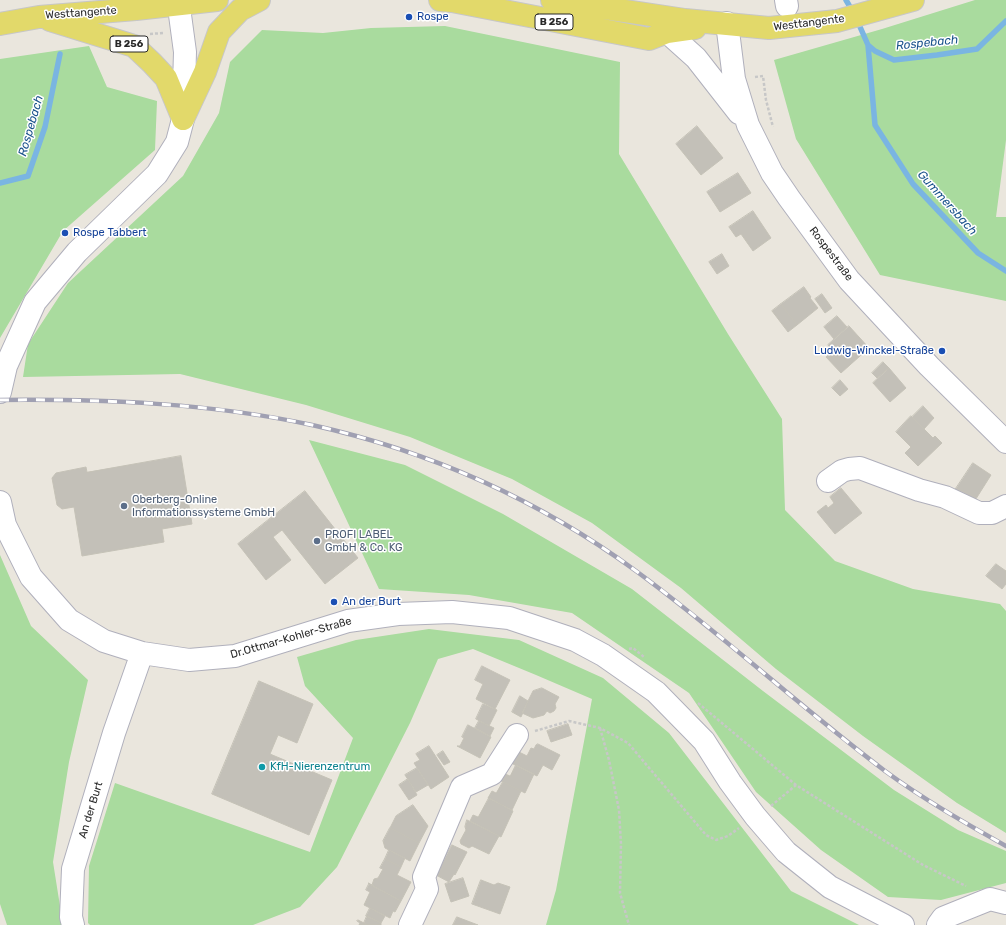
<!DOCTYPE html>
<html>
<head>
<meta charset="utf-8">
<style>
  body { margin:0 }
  canvas { display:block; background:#eae6dd }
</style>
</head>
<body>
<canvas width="1006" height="925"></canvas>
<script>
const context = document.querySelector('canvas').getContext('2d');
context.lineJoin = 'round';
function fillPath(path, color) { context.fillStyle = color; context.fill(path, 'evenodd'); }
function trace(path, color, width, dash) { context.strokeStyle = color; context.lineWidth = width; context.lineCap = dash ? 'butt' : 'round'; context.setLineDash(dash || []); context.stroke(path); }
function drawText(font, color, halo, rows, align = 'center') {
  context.font = font + ' Rubik,sans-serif'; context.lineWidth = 3; context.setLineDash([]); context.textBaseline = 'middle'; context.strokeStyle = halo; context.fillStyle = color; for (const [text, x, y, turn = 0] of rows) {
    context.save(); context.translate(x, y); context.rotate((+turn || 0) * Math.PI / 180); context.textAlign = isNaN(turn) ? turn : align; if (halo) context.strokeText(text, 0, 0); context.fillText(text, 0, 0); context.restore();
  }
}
fillPath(new Path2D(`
  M 975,0 L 1006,0 L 1006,140 L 996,217 L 1006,217 L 1006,301 L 880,275 L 796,139 L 774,60 L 882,29 Z
  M 445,26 L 620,62 L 619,154 L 728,334 L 782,419 L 785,510 L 835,561 L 913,589 L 1000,604 L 1006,611 L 1006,833 L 957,803 L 863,736 L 776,669 L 681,588 L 592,523 L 512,479 L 410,437 L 306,405 L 180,374 L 23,377 L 28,344 L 68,283 L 183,176 L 219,113 L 230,62 L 262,30 L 323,33 L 371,28 Z
  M 89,46 L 107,87 L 157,101 L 155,150 L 63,231 L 0,338 L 0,59 Z
  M 309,440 L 405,465 L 503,514 L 632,589 L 763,691 L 894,790 L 958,830 L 1006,851 L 1006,883 L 941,900 L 888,897 L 821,850 L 756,792 L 689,693 L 572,613 L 469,595 L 379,589 Z
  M 0,555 L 31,626 L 88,680 L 69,762 L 53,862 L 63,925 L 7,925 L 0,904 Z
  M 429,629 L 519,640 L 603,678 L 669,733 L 791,891 L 859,925 L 546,925 L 556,890 L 592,699 L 536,675 L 473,649 L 438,659 L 410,723 L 337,867 L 300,907 L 253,925 L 90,925 L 88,923 L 89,866 L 115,783 L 310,852 L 353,738 L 305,686 L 297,657 L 356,640 Z`), '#a9db9e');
trace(new Path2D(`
  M 846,0 L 853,12
  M 857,20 L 868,45 L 875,51 L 894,60 L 937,55 L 977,49 L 1006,21
  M 868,45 L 875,125 L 913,184 L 978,253 L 1006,271
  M 0,183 L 28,176 L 45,127 L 60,54`), '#7ab5e2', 5.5);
const building = new Path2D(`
  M 697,126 L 723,158 L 701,175 L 676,144 Z
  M 738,173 L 751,193 L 720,212 L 707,192 Z
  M 753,211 L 771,238 L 753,251 L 741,234 L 736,237 L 729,227 Z
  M 722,254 L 729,266 L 717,274 L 709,262 Z
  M 804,287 L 811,297 L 810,298 L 818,308 L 797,325 L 781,304 Z
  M 822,294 L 832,308 L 825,313 L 815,299 Z
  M 781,304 L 797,325 L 788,332 L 772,311 Z
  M 837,316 L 847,327 L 834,339 L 824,327 Z
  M 849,326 L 869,348 L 841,373 L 826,357 L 833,351 L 828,345 Z
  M 883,362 L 889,368 L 877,378 L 872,373 Z
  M 889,368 L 906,388 L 890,402 L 873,383 Z
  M 840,380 L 848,389 L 840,396 L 832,388 Z
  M 923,406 L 934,418 L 924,429 L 912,417 Z
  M 911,416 L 933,438 L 935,436 L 942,443 L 918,466 L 905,453 L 911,447 L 896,432 Z
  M 181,456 L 192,524 L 162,529 L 164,542 L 82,556 L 74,507 L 62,509 L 57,505 L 52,478 L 56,473 L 86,467 L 87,472 Z
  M 973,463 L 991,475 L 974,502 L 955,490 Z
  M 841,488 L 862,513 L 835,534 L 817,512 L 826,505 L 828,508 L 834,503 L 830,497 Z
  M 305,491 L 358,558 L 325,584 L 282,530 L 273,537 L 291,560 L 266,580 L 238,544 Z
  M 996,564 L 1006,571 L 1006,584 L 1002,589 L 986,576 Z
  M 482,666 L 510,680 L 495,709 L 476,699 L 483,684 L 475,680 Z
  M 259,681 L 313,704 L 297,743 L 278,735 L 270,754 L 332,780 L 309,835 L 212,794 Z
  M 542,688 L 559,697 L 555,704 L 556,708 L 554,711 L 550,713 L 547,711 L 544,715 L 533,718 L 522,713 L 533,691 Z
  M 520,696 L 528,701 L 521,717 L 512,712 Z
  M 483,704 L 497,710 L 489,726 L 476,719 Z
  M 479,721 L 494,728 L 490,736 L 475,728 Z
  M 568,724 L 572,735 L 551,742 L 547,731 Z
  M 468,725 L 491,737 L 480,758 L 457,746 L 460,746 L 464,738 L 462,737 Z
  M 538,744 L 560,755 L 552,770 L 543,765 L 537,776 L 511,763 L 517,751 L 527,756 L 531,748 L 534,749 L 536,745 Z
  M 429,746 L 449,777 L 431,789 L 414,763 L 420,760 L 416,754 Z
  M 443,751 L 450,762 L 444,765 L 437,755 Z
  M 516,765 L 534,774 L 525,793 L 501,781 L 505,774 L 510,776 Z
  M 417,768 L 428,785 L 416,792 L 405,775 Z
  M 408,779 L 417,795 L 409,800 L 399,785 Z
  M 503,782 L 521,791 L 512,810 L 488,798 L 492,791 L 496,793 Z
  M 489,798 L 513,811 L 501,837 L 470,821 L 473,815 L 478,817 Z
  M 413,805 L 428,826 L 419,843 L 390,828 L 396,816 Z
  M 467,820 L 499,836 L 489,854 L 472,846 L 469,848 L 461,844 L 460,841 L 466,830 L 465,827 Z
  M 390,828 L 419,843 L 410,861 L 385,848 L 383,841 Z
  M 452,845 L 467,852 L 455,875 L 454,874 L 449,882 L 436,875 Z
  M 389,850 L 405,858 L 401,867 L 385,859 Z
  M 385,859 L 401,867 L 397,875 L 411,882 L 401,901 L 368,883 L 372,885 L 374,879 L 378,878 L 383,869 L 380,868 Z
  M 463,878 L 469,896 L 451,902 L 445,884 Z
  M 481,880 L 494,885 L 498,883 L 510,887 L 500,914 L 472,904 Z
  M 369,884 L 401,901 L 395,912 L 393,911 L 390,918 L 364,905 L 370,892 L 366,890 Z
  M 370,908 L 385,916 L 381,923 L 366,916 Z
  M 367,916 L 381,923 L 381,925 L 367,925 L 364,923 Z
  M 457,917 L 478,925 L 453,925 Z
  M 358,920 L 364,923 L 367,925 L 359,925 L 360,923 L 357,921 Z`);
fillPath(building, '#c3c0b8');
trace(building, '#c5c2b7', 1);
const minor = new Path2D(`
  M 786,0 L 787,6
  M 727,23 L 734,79 L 748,125 L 772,173 L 789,198 L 849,280 L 929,366 L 1006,442
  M 667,32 L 696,58 L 739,113
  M 0,392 L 6,366 L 35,302 L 77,252 L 157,174 L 177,142 L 183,119 L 185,52 L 178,0
  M 828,481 L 842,471 L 849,469 L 860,468 L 919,490 L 945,497 L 979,513 L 992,513 L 1006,506
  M 0,502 L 5,525 L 31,577 L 69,620 L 104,641 L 142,653 L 189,660 L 235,656 L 348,621 L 398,614 L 452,612 L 509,618 L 575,640 L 603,655 L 656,692 L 704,741 L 730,782 L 755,816 L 786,852 L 830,887 L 903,925
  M 73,925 L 71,917 L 73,869 L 114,733 L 142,653
  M 410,925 L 427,889 L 424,877 L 462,787 L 492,774 L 517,735
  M 938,925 L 943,918 L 990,899 L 1006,903`);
const major = new Path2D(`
  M 440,0 L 452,1 L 649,39 L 667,32 L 695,28
  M 552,0 L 685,20 L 769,28 L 837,21 L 913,0
  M 50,20 L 134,46 L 152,63 L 166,78 L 183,119
  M 0,24 L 39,17 L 136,9 L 217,0
  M 183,119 L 205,72 L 219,32 L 240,10 L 259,0`);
trace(minor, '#b0b0bc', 24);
trace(major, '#c7c7c7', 24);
trace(new Path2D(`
  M 150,34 L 163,33
  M 755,77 L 763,76 L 766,100 L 773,127
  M 629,649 L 633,648 L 644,657
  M 698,703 L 796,785
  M 600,728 L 609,760 L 619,810 L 621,844 L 620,893 L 629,925
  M 535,731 L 569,721 L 600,728 L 628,743 L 706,835 L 716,840 L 728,836 L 739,828
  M 771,806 L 796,785 L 923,865 L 966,886`), '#c7c7c7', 2.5, [3, 2]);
trace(minor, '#fff', 22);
trace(major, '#e2d96a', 22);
const rail = new Path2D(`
  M 0,400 C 104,399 210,403 312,425 C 429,451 539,500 636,571 C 722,634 800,707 885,771 C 923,799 965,823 1006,846`);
trace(rail, '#a0a0b2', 4.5);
trace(rail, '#fff', 3, [9]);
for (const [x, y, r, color] of [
  [409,17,4,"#1a4fb4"],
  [65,233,4,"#1a4fb4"],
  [942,351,4,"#1a4fb4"],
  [124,506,4,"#5c6f8a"],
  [317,541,4,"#5c6f8a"],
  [334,602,4,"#1a4fb4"],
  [262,767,4,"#0f9aa8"]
]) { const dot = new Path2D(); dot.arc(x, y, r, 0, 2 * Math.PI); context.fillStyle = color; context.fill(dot); trace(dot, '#fff', 1.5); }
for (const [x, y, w] of [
  [554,22,38],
  [129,44,38]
]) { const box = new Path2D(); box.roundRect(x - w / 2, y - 8, w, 16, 3); context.fillStyle = '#fff'; context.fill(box); trace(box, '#292929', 1); }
drawText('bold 10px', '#292929', null, [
  ["B 256",554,22],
  ["B 256",129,44]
]);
drawText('11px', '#292929', '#fff', [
  ["Westtangente",81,13,-4],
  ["Westtangente",809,23,-7],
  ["Rospestraße",831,254,53],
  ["Dr.Ottmar-Kohler-Straße",291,638,-16],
  ["An der Burt",91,810,-73]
]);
drawText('11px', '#164399', '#fff', [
  ["Rospe",417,17],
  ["Rospe Tabbert",73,233],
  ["Ludwig-Winckel-Straße",934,351,"right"],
  ["An der Burt",342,602]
], 'left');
drawText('11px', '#4e5e75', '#fff', [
  ["Oberberg-Online",132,500],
  ["Informationssysteme GmbH",132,513],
  ["PROFI LABEL",325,535],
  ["GmbH & Co. KG",325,548]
], 'left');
drawText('11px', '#0d838f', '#fff', [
  ["KfH-Nierenzentrum",270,767]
], 'left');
drawText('italic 12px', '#1b538c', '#fff', [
  ["Rospebach",927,43,-6],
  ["Rospebach",31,126,-74],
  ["Gummersbach",947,203,48]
]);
</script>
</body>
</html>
